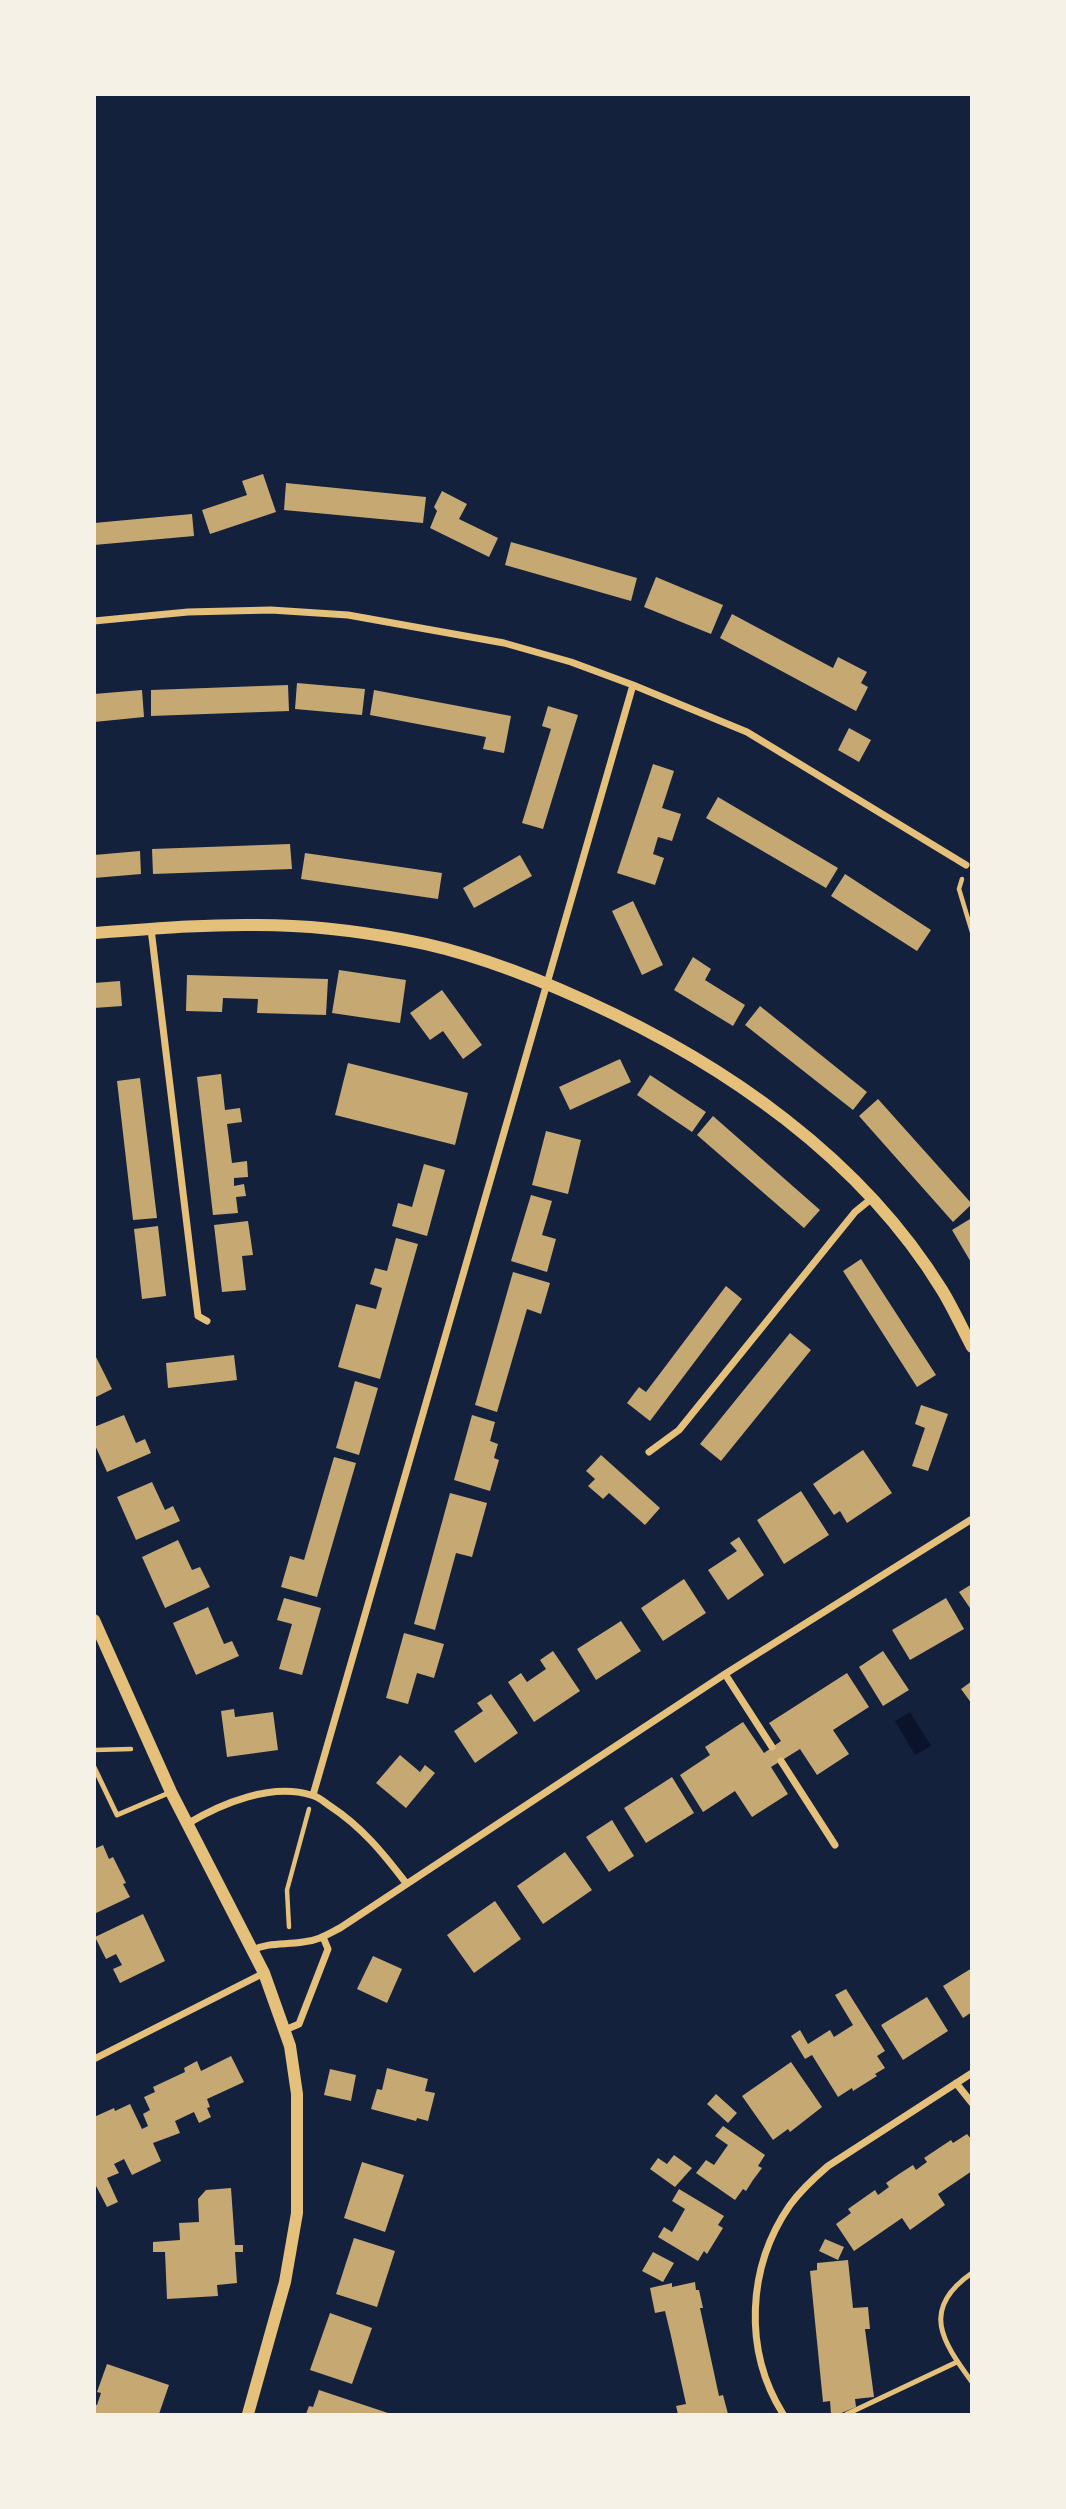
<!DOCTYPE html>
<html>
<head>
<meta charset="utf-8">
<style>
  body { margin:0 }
  #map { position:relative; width:1066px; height:2509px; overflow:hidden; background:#14213d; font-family:Signika,sans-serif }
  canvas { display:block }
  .frame { position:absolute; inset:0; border:96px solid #f6f1e7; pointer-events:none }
</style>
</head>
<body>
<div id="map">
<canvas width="1066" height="2509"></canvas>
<div class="frame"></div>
</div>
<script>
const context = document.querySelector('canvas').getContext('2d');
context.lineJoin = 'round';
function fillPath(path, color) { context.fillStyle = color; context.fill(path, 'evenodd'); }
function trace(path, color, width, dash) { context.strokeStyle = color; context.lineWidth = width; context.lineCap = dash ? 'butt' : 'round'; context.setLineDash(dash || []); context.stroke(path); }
fillPath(new Path2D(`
  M 910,1712 L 931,1746 L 915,1755 L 895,1721 Z`), '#0b132b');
fillPath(new Path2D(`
  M 263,474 L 276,512 L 210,534 L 202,510 L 247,495 L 242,481 Z
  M 286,483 L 426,497 L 423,523 L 284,510 Z
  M 442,491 L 467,504 L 459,519 L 498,538 L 489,557 L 430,528 L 437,511 L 434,507 Z
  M 192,514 L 194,536 L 94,545 L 94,523 Z
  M 511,542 L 637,578 L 631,601 L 505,565 Z
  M 656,577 L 723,605 L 711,634 L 644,607 Z
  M 732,614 L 833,668 L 838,657 L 867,672 L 861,683 L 868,687 L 856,711 L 720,638 Z
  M 297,683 L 365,689 L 362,715 L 295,709 Z
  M 288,685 L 289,711 L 151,716 L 151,690 Z
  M 142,690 L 144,717 L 94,722 L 94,694 Z
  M 374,690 L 511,716 L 504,753 L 483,749 L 486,737 L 370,715 Z
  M 548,706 L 578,715 L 543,829 L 522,823 L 551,729 L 542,726 Z
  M 849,728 L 871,740 L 859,762 L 838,750 Z
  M 653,764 L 674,771 L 662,808 L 681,814 L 672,841 L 658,837 L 653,854 L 664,858 L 655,885 L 617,873 Z
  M 718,797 L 838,868 L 826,888 L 706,818 Z
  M 290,844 L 292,869 L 153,874 L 152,849 Z
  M 140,851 L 141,874 L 94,878 L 94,855 Z
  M 305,853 L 442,873 L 438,899 L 301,879 Z
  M 520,855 L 532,876 L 474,908 L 463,888 Z
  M 845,874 L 931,930 L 917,951 L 831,896 Z
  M 633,901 L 663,965 L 642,975 L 612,911 Z
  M 693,957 L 711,969 L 705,980 L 745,1005 L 733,1026 L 674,990 Z
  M 339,970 L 406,980 L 400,1023 L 332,1013 Z
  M 187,975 L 328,979 L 326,1015 L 257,1013 L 258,999 L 223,998 L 222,1012 L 186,1011 Z
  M 120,981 L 122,1006 L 94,1008 L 94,983 Z
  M 442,990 L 482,1045 L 463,1059 L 443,1031 L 430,1040 L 410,1013 Z
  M 760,1006 L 867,1092 L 853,1110 L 745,1025 Z
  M 620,1059 L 631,1082 L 570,1110 L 559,1087 Z
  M 348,1063 L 468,1093 L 455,1145 L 335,1115 Z
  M 221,1074 L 225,1110 L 240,1108 L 242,1122 L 227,1124 L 232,1163 L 247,1161 L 248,1177 L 234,1178 L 234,1186 L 244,1184 L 246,1196 L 236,1197 L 238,1213 L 213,1215 L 197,1077 Z
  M 650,1075 L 706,1112 L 692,1132 L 637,1095 Z
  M 140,1078 L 157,1218 L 133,1220 L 117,1081 Z
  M 878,1099 L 972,1204 L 953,1222 L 859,1116 Z
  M 713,1116 L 820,1210 L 804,1228 L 697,1135 Z
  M 546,1131 L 581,1140 L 568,1194 L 532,1185 Z
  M 424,1164 L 445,1170 L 427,1236 L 392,1226 L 398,1203 L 412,1207 Z
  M 531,1195 L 552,1201 L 542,1235 L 556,1239 L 547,1272 L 511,1261 Z
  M 970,1219 L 972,1221 L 972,1264 L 952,1230 Z
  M 248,1221 L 253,1255 L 242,1256 L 246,1290 L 222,1292 L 214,1225 Z
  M 158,1226 L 166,1296 L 142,1299 L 134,1229 Z
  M 396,1238 L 418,1244 L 380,1379 L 338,1367 L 356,1304 L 376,1309 L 382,1288 L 370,1284 L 375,1268 L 387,1271 Z
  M 861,1259 L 936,1375 L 917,1387 L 843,1271 Z
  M 513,1272 L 550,1283 L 541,1314 L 527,1309 L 497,1412 L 475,1405 Z
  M 726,1286 L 742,1299 L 650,1421 L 627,1403 L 639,1387 L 646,1392 Z
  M 790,1333 L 811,1350 L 721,1461 L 700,1444 Z
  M 94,1353 L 112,1389 L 94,1398 Z
  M 234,1355 L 237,1380 L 168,1388 L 166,1363 Z
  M 355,1381 L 378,1388 L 359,1455 L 336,1448 Z
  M 921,1405 L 948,1414 L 928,1471 L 912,1466 L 925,1428 L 915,1424 Z
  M 124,1415 L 136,1443 L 145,1439 L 151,1453 L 107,1472 L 94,1443 L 94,1427 Z
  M 472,1415 L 495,1422 L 490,1441 L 498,1444 L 494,1458 L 499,1460 L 490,1491 L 454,1480 Z
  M 863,1450 L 892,1493 L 847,1523 L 840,1511 L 834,1515 L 813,1484 Z
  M 601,1455 L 660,1508 L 645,1525 L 609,1493 L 603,1499 L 588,1486 L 595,1479 L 586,1471 Z
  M 334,1457 L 356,1463 L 317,1597 L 281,1587 L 290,1556 L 304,1560 Z
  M 152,1482 L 165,1510 L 173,1506 L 180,1521 L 136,1540 L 117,1497 Z
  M 801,1491 L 829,1535 L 784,1564 L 757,1520 Z
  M 450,1493 L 487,1503 L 472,1557 L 456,1553 L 435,1630 L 414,1624 Z
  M 739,1537 L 764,1575 L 728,1600 L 708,1570 L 737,1551 L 730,1543 Z
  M 178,1540 L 192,1570 L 200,1567 L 210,1587 L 165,1608 L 142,1557 Z
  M 684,1579 L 706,1613 L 663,1641 L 641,1608 Z
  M 972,1584 L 972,1611 L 959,1592 Z
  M 284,1598 L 321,1608 L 302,1675 L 279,1669 L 292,1624 L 277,1620 Z
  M 946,1598 L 964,1629 L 910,1660 L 892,1630 Z
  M 208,1607 L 224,1644 L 232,1641 L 239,1656 L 196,1675 L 173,1623 Z
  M 621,1621 L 641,1651 L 596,1680 L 577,1649 Z
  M 404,1633 L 444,1644 L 434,1678 L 417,1673 L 408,1704 L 386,1698 Z
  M 553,1651 L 580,1691 L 534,1722 L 508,1682 L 521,1673 L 527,1682 L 546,1669 L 540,1660 Z
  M 883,1651 L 909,1690 L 883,1706 L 859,1667 Z
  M 847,1673 L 869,1707 L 833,1730 L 849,1754 L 817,1775 L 800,1749 L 771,1767 L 788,1794 L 752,1817 L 735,1791 L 703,1812 L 680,1775 L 710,1755 L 705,1747 L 743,1722 L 764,1753 L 781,1741 L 769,1723 Z
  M 972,1681 L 972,1704 L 961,1689 Z
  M 491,1694 L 518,1733 L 475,1763 L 454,1731 L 483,1711 L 477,1703 Z
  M 234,1709 L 235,1717 L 273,1712 L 278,1750 L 227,1757 L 221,1711 Z
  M 400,1755 L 420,1772 L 425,1765 L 435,1773 L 406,1808 L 376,1783 Z
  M 672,1777 L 694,1813 L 646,1843 L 624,1808 Z
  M 612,1820 L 634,1856 L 609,1872 L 586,1837 Z
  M 103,1845 L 109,1859 L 113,1857 L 126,1883 L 123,1884 L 130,1897 L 94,1914 L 94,1849 Z
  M 565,1852 L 592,1890 L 543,1924 L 517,1886 Z
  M 495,1901 L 521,1939 L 474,1973 L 447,1935 Z
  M 143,1914 L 165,1961 L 120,1983 L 113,1969 L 122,1965 L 116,1954 L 106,1959 L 95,1937 Z
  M 373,1956 L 402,1969 L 387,2003 L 357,1989 Z
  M 972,1968 L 972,2012 L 963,2018 L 943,1986 Z
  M 846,1989 L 885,2051 L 877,2056 L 885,2068 L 875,2074 L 877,2076 L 853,2091 L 852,2088 L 838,2097 L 812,2055 L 805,2059 L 791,2036 L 800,2030 L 808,2044 L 830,2030 L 834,2037 L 853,2025 L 835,1995 Z
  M 927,1997 L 948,2031 L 903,2060 L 881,2025 Z
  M 231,2056 L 244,2082 L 207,2099 L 210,2107 L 207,2108 L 211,2117 L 199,2123 L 194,2112 L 175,2121 L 180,2133 L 153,2143 L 161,2161 L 132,2175 L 124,2159 L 114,2164 L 119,2173 L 107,2178 L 118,2202 L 107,2207 L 96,2186 L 94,2187 L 94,2117 L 114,2108 L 115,2111 L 130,2104 L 142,2129 L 148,2126 L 143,2114 L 150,2110 L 144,2097 L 155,2092 L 153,2087 L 185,2072 L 184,2068 L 197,2061 L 201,2071 Z
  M 791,2062 L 822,2107 L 790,2132 L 788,2129 L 773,2140 L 742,2096 Z
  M 387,2068 L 428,2079 L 425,2091 L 435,2093 L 428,2121 L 417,2118 L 416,2121 L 371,2109 L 377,2089 L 382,2090 Z
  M 330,2069 L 356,2075 L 351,2101 L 324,2095 Z
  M 716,2094 L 737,2113 L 728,2123 L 707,2104 Z
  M 723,2126 L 765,2155 L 758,2166 L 762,2168 L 753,2180 L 746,2191 L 743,2189 L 735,2200 L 696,2173 L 706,2160 L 714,2165 L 728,2145 L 715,2136 Z
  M 967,2134 L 972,2140 L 972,2171 L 938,2194 L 945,2205 L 910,2230 L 902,2218 L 854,2251 L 836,2224 L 851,2213 L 848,2209 L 875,2190 L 878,2195 L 889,2187 L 886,2183 L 899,2174 L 913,2165 L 916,2170 L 927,2162 L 924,2158 L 951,2140 L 953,2143 Z
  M 674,2155 L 692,2168 L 675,2187 L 650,2169 L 658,2158 L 667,2164 Z
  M 362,2162 L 404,2175 L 385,2232 L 344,2218 Z
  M 231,2188 L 235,2245 L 243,2245 L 243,2252 L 235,2252 L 237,2283 L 217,2285 L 218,2296 L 167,2299 L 165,2252 L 153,2252 L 153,2242 L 180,2240 L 179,2223 L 199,2222 L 198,2199 L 206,2190 Z
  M 679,2189 L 724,2216 L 718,2225 L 723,2228 L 707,2254 L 704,2251 L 698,2261 L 658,2237 L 664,2227 L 672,2232 L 685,2209 L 672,2201 Z
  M 354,2238 L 395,2251 L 377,2307 L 336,2294 Z
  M 825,2239 L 844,2247 L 838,2260 L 819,2251 Z
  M 653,2252 L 674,2263 L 663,2282 L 642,2271 Z
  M 848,2260 L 853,2308 L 868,2307 L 870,2329 L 865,2329 L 874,2397 L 855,2399 L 856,2407 L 839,2414 L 831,2414 L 830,2401 L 823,2402 L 810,2271 L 817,2270 L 817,2263 Z
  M 695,2282 L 696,2290 L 699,2290 L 703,2308 L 700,2308 L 719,2396 L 723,2395 L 728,2414 L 678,2414 L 676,2406 L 686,2404 L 671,2336 L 665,2311 L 655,2313 L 650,2288 L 672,2283 L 672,2287 Z
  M 330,2313 L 372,2328 L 352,2384 L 310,2370 Z
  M 107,2364 L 169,2385 L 159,2414 L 94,2414 L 94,2404 L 97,2405 L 101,2393 L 97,2392 Z
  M 319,2390 L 391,2414 L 306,2414 L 309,2406 L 313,2407 Z`), '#c6a872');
trace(new Path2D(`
  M 962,879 L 959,889 L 972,932
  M 95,1750 L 131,1749
  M 289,1927 L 287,1890 L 309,1809`), '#e5c07b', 4.5);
trace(new Path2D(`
  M 94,1767 L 117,1815 L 171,1792
  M 972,2273 C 920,2309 942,2341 972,2382
  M 847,2414 L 957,2362`), '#e5c07b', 5);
trace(new Path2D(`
  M 94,621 L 188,612 L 271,610 L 348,615 L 504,643 L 571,662 L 633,685 L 747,732 L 966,865
  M 151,929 L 198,1316 L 207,1321
  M 649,1452 L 679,1430 L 855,1212 L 871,1199
  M 725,1674 L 772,1747
  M 781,1761 L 835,1845
  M 313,1795 L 633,685
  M 187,1824 C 222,1803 271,1783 311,1795 C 318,1796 324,1802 330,1806 C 362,1827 383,1853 406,1883
  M 253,1950 C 269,1942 285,1945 303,1942 C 317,1941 328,1934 340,1928 L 725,1674 L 972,1519
  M 285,2030 L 299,2024 L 328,1949 L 323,1937
  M 94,2059 L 264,1973
  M 956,2083 L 972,2103
  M 783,2414 C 743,2350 747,2267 790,2205 C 801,2190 814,2178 828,2166 L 972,2073`), '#e5c07b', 7);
trace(new Path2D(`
  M 94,933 C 149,929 204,924 258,925 C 307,925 358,931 406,940 C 467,951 529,975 586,1001 C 725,1064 861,1158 942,1290 C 953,1308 962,1328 972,1347
  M 94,1620 L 171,1792 L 264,1973 L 290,2046 L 297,2094 L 297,2213 L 285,2282 L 248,2414`), '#e5c07b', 12);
</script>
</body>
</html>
